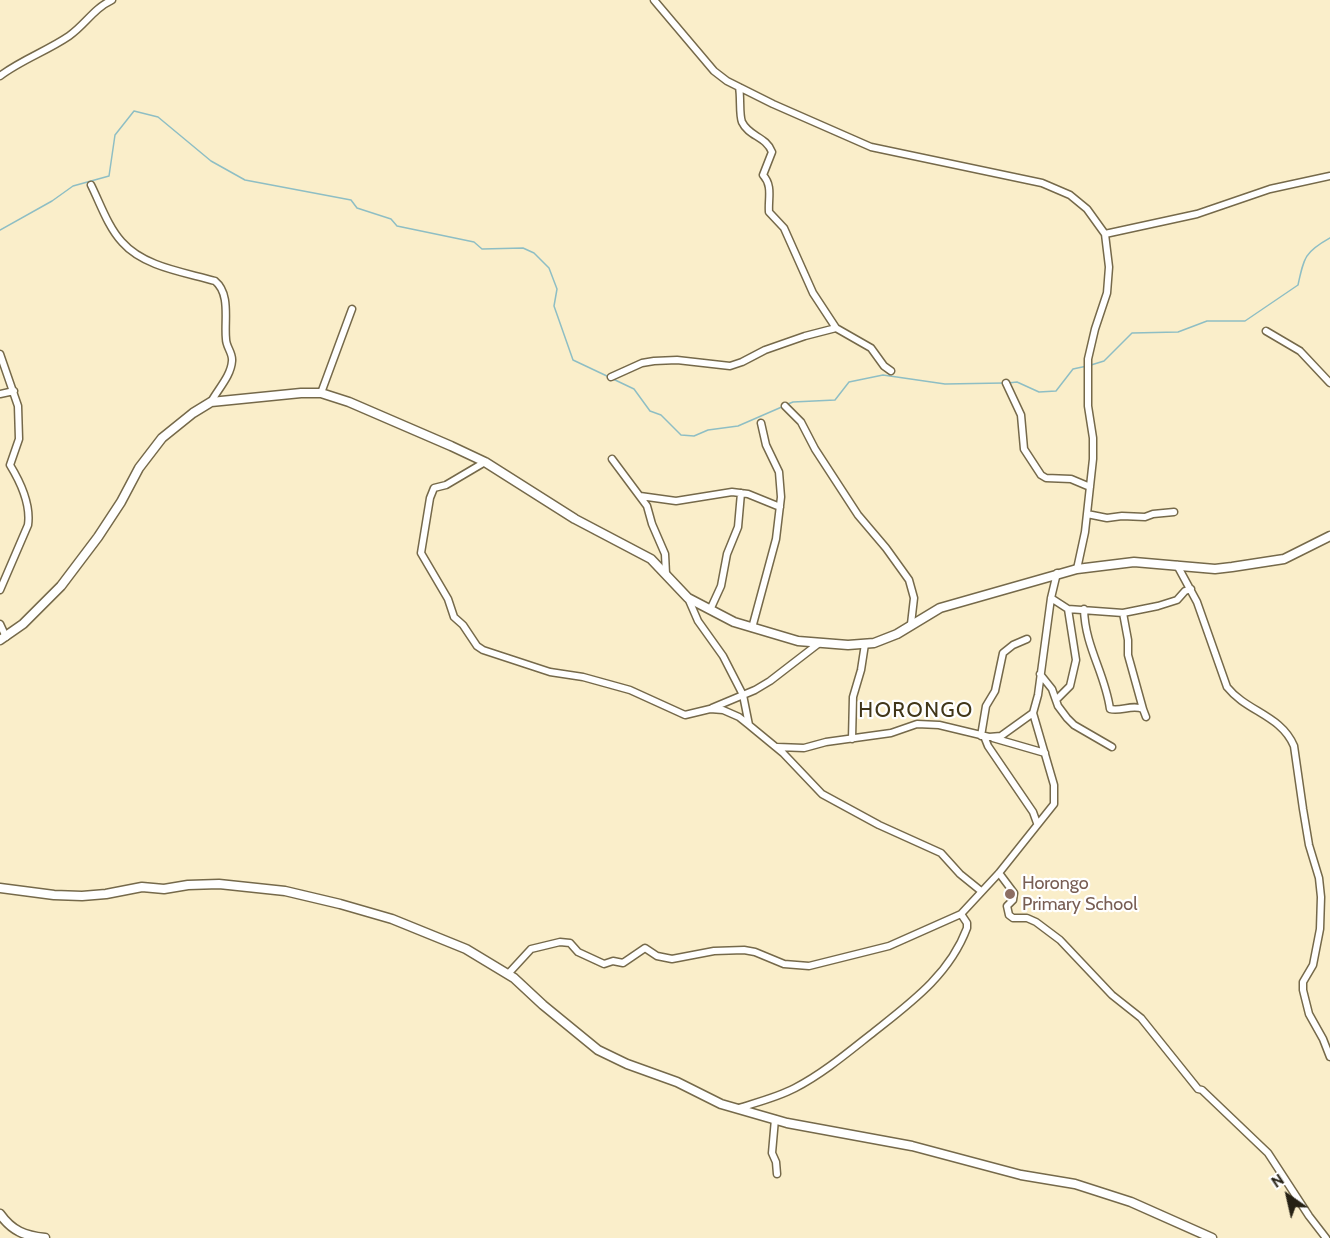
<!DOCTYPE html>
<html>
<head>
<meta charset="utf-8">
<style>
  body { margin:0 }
  #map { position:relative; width:1330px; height:1238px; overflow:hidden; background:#faeeca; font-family:Cabin,sans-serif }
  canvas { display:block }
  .north { position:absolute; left:1258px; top:1166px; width:60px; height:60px; -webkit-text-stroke:4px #fff; paint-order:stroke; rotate:326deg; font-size:16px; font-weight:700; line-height:24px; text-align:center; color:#262114 }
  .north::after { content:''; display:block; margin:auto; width:21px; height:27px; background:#262114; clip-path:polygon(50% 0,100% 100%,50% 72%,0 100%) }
</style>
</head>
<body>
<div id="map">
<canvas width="1330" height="1238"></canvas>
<div class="north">N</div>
</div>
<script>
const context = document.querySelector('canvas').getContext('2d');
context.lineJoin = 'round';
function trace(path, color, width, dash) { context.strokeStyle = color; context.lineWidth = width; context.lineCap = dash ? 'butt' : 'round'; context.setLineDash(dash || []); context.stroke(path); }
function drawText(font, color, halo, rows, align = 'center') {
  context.font = font + ' Cabin,sans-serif'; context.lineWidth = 4.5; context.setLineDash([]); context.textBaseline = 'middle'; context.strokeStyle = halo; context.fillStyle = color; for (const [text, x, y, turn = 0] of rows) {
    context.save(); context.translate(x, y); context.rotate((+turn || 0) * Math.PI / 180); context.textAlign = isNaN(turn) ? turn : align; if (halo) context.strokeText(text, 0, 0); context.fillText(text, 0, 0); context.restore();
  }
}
trace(new Path2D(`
  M 0,230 L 52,201 L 73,186 L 109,176 L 115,135 L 134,111 L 158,117 L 211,161 L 245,180 L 351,200 L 357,208 L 391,219 L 397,226 L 474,242 L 482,249 L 523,248 L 534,253 L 549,268 L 557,289 L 554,306 L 573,360 L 609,377
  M 1091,365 L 1104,361 L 1132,333 L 1178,332 L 1207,321 L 1245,321 L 1298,285 C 1304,257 1305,252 1330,238
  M 613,379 L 634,389 L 650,411 L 661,415 L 681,435 L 694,436 L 708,430 L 738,426 L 784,406
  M 1008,383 L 1017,382 L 1039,392 L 1056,391 L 1073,369 L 1087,366
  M 788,404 L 793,402 L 835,400 L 849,382 L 883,375 L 945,384 L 1004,383`), '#8ebec4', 1.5);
const street = new Path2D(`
  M 654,0 L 714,71 L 727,81 L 773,104 L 871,147 L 1042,183 L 1070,195 L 1087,209 L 1105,234 L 1109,267 L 1107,293 L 1095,329 L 1088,359 L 1088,406 L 1093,438 L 1093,459 L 1085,532 L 1077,569
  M 0,76 C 21,60 47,51 69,36 C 86,24 93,9 112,0
  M 739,87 C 741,97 739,115 742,122 C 749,137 766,136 772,152 L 763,175 C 773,186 768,198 769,212 L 784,228 L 813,293 L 836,328 L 871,348 L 884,366 L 891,371
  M 91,185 C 100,203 108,227 122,242 C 144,267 184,272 215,281 C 231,294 224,321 226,339 C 226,347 233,353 232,361 C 231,376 218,389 211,402
  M 1105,234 L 1197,214 L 1270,189 L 1330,176
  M 1266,331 L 1300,351 L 1330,383
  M 0,354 L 18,406 L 19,439 L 10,465 C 21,483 31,504 28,525 L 0,590
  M 611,377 L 642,363 L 654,361 L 677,360 L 730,366 L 742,362 L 765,350 L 805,336 L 836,328
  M 1006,383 L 1021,415 L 1024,449 L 1041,475 L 1046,478 L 1071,479 L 1090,487
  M 321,393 L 352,309
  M 0,394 L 14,391
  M 785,406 L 801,422 L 815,449 L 858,515 L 886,548 L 909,580 L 914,598 L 911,624
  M 612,459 L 647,506 L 652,524 L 665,554 L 666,574
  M 485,462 L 446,485 L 434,488 L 430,498 L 421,553 L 448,599 L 454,617 L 463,625 L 477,646 L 483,650 L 550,672 L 583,677 L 630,690 L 685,715 L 710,709 L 723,710 L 739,717 L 749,725
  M 640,496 L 676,501 L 732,492 L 748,494 L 780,507
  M 1087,514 L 1107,518 L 1122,516 L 1145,517 L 1153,514 L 1174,512
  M 1177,565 L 1197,602 L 1227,687 C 1247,712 1281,715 1294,746 L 1303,809 L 1309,845 L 1319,878 L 1321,897 L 1320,929 L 1313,965 L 1303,982 L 1303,990 L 1309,1014 L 1323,1039 L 1330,1057
  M 688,598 L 698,621 L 723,656 L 743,695 L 749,725 L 783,753 L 822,794 L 879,825 L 941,853 L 960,874 L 981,891
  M 1051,598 L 1068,609 L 1123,613 L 1158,606 L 1177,600 L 1185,591 L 1191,589
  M 1084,609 C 1085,647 1105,673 1110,709 C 1121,712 1132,704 1143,709 L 1146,717
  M 710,610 L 721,586 L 727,554 L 738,527 L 741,493
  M 1123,613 L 1128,640 L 1128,655 L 1143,709
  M 0,624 L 6,637
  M 752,628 L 776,539 L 781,497 L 779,472 L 766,445 L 761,423
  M 1040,674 L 1052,689 L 1058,706 L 1067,718 L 1074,725 L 1112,747
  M 1056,700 L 1070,686 L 1076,660 L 1068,609
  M 712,708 L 755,690 L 770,681 L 818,644
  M 981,736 L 986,706 L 995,691 L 1003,653 L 1013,645 L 1027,639
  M 984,736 L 988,746 L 1033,812 L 1037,823
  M 993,738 L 1045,753
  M 852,739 L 853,697 L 861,670 L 865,644
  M 777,747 L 804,748 L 826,742 L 891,733 L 917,724 L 939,725 L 989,737 L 1001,736 L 1033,713
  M 999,873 L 1014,893 L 1013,900 L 1007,906 L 1009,915 L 1013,918 L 1027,918 L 1036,922 L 1060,940 L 1112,995 L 1141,1018 L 1198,1089 L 1202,1090 L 1268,1153 L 1309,1216 L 1326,1238
  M 508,974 L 531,949 L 560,942 L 570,943 L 578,952 L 604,964 L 613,961 L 623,963 L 645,948 L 657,956 L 672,959 L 714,951 L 744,950 L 755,952 L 784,964 L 809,966 L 889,946 L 961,914 L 999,873 L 1054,804 L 1054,785 L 1033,713 L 1038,695 L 1051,598 L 1057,573
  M 739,1108 C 758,1102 778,1097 795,1088 C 822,1074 846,1054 870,1035 C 909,1004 949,976 967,928 L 967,923 L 961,914
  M 775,1119 L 772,1153 L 776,1162 L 777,1174`);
const secondary = new Path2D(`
  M 0,640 L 23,624 L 61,586 L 98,537 L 121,502 L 139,468 L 162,438 L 193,413 L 211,402 L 301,393 L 321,393 L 349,402 L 451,446 L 485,462 L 575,519 L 651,559 L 688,598 L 734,622 L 798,641 L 848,645 L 874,643 L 897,634 L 940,608 L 1077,569 L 1134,562 L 1215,569 L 1232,567 L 1284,559 L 1330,536
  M 0,888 L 54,895 L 82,896 L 106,894 L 142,887 L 164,889 L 188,885 L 219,884 L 285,891 L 340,904 L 392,919 L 466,949 L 514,978 L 543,1005 L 598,1050 L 627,1064 L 677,1082 L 721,1104 L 787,1123 L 912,1146 L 1021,1175 L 1075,1184 L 1131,1202 L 1212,1238
  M 0,1214 C 12,1231 25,1236 45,1238`);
trace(street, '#75694a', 9);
trace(secondary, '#75694a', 11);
trace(street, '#fff', 6);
trace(secondary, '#fff', 8);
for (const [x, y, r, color] of [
  [1010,894,6,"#8d6e63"]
]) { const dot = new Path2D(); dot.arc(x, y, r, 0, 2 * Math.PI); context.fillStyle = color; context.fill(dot); trace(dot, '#fff', 2); }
drawText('18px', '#785e54', '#fff', [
  ["Horongo",1022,884],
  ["Primary School",1022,905]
], 'left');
context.letterSpacing = '1.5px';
drawText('21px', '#413618', '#fff', [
  ["HORONGO",916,711]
]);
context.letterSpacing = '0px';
</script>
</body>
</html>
